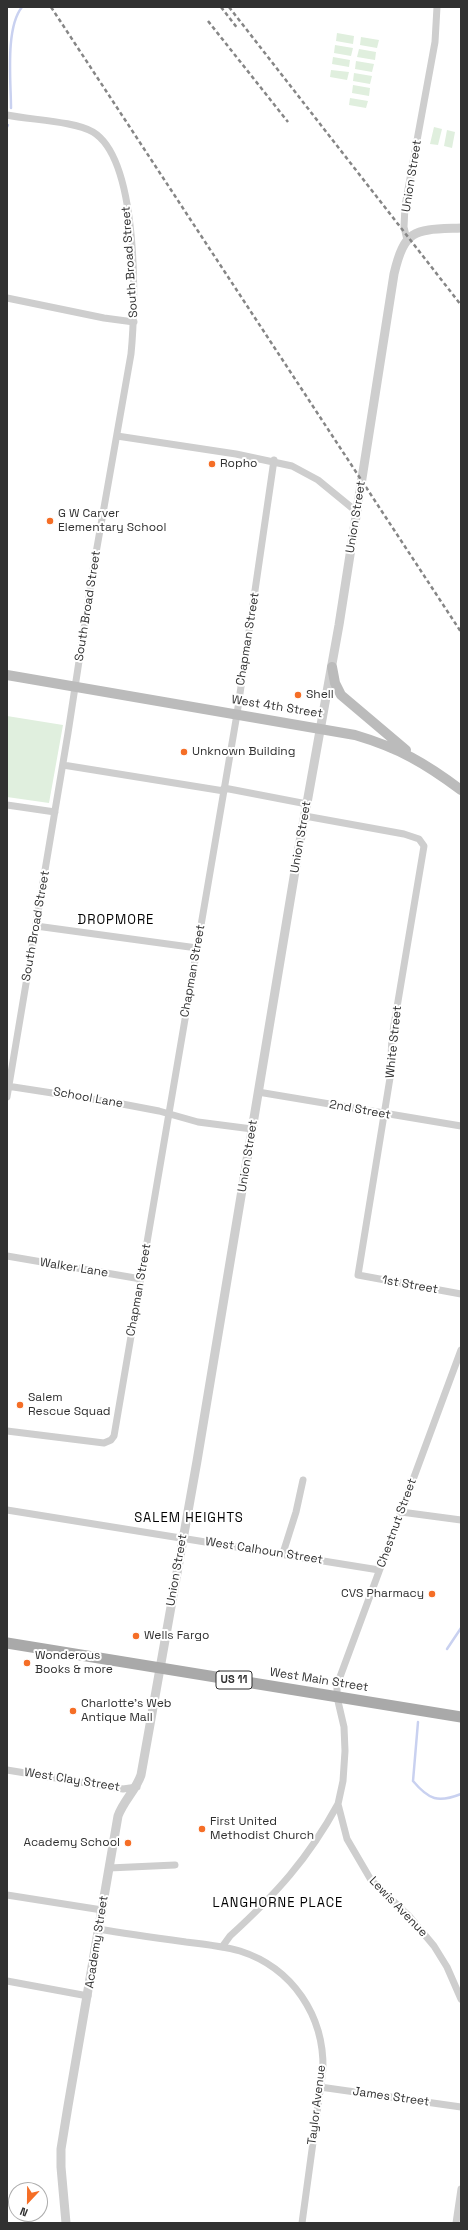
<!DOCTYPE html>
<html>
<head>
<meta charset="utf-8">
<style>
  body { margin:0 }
  #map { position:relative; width:468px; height:2230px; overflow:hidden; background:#fff; font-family:"Space Grotesk",sans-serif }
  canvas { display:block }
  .frame { position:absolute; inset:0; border:8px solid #313131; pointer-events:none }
  .north { position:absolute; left:8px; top:2182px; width:40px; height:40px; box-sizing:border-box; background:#fff; border:1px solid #adadad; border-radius:50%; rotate:202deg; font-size:11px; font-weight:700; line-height:16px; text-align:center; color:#313131 }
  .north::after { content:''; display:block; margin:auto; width:14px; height:18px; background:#f56e26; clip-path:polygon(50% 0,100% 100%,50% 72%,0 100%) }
</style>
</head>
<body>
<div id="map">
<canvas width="468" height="2230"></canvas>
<div class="frame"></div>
<div class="north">N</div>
</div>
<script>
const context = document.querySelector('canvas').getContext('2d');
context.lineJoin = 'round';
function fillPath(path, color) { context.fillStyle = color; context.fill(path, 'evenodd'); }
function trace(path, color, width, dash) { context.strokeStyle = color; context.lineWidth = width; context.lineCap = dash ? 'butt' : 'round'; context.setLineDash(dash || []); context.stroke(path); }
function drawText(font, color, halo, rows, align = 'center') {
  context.font = font + ' "Space Grotesk",sans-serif'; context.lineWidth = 4; context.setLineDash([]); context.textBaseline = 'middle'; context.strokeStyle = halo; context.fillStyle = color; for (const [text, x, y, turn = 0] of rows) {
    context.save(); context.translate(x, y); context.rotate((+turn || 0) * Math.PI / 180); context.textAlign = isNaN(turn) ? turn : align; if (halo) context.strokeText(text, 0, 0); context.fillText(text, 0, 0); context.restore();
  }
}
fillPath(new Path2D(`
  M 337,33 L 354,36 L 353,44 L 336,41 Z
  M 361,37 L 379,40 L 377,48 L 360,45 Z
  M 335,45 L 353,48 L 351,56 L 334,53 Z
  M 359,49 L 376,52 L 375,60 L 357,57 Z
  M 333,57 L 350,60 L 349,67 L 332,64 Z
  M 356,61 L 374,64 L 372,72 L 355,69 Z
  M 331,70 L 349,72 L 347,80 L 330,77 Z
  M 354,73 L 372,76 L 370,84 L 353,81 Z
  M 353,85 L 370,88 L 369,96 L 352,93 Z
  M 350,98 L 368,101 L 366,108 L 349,105 Z
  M 434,127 L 442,129 L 438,145 L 430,144 Z
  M 447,130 L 455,132 L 452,148 L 444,146 Z
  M 7,716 L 63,725 L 49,803 L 7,797 Z`), '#e0efde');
trace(new Path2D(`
  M 11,108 C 11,82 5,28 22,7
  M 7,127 L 8,125
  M 447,1649 L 461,1628
  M 418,1722 L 413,1781 C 429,1800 438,1803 461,1794`), '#c9d1f0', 2.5);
trace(new Path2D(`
  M 7,115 C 31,120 74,121 93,132 C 139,160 136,305 131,354 L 93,570 L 68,733 L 7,1097
  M 407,240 L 404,227 L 405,206 L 435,42 L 437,7
  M 7,298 L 104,318 L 134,322
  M 117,436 L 236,454 L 292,466 L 318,480 L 357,512
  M 63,765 L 224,791
  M 224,788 L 307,804
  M 7,805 L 55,812
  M 305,816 L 404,834 L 419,839 L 424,846 L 392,1037 L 390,1078 L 358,1275 L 461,1294
  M 36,926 L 197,948
  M 7,1086 L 117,1103 L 159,1111 L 198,1122 L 252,1129
  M 258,1092 L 461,1126
  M 7,1256 L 141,1279
  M 461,1350 L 337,1685 L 337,1697 L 344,1727 L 345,1751 L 343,1781 L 338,1804 L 347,1839 L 371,1880 L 409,1916 L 434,1946 L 447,1967 L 461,1999
  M 7,1431 L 104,1443 L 111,1440 L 114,1436 L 237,714 L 274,460
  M 7,1510 L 379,1570
  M 401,1512 L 461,1520
  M 283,1553 L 296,1512 L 303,1480
  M 7,1770 L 123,1789 L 137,1787
  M 109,1868 L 175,1865
  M 7,1895 L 102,1910
  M 98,1929 C 128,1934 157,1938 186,1942 C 204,1944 223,1946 240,1951 C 293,1968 324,2016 323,2069 L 302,2223
  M 222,1947 L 230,1936 C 276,1894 308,1859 338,1804
  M 7,1981 L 88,1996
  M 320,2087 L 461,2107
  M 456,2223 L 461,2189`), '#cecece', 7);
trace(new Path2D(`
  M 66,2223 L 61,2167 L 61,2149 L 68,2106 L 118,1816 C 124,1800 136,1790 141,1775 L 197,1461 L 298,853 L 339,625 L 394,274 C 405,227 416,230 461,228`), '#cecece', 9);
trace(new Path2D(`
  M 332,667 L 335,683 L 341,695 L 406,750
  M 7,675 L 355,735 C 399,748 425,763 461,790`), '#bbb', 10);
trace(new Path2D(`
  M 7,1643 L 461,1717`), '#a9a9a9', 11);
trace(new Path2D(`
  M 51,7 L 461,632
  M 221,7 L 238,29
  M 229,7 L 461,305
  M 208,21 L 288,122`), '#868686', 2.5, [4, 3]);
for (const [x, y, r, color] of [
  [212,464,4,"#f56e26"],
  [50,521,4,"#f56e26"],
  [298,695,4,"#f56e26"],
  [184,752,4,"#f56e26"],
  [20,1405,4,"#f56e26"],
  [432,1594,4,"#f56e26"],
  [136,1636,4,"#f56e26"],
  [27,1663,4,"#f56e26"],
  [73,1711,4,"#f56e26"],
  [202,1829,4,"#f56e26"],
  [128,1843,4,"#f56e26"]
]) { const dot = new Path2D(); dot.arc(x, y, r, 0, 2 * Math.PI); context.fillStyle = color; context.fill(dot); trace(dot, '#fff', 1.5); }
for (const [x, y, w] of [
  [234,1680,36]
]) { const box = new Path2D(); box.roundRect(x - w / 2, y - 9, w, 18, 3); context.fillStyle = '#fff'; context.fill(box); trace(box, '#313131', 1); }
drawText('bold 11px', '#313131', null, [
  ["US 11",234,1680]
]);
drawText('12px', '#313131', '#fff', [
  ["Union Street",412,176,-81],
  ["South Broad Street",130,262,-94],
  ["Union Street",356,517,-81],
  ["South Broad Street",88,606,-81],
  ["Chapman Street",248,639,-81],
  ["West 4th Street",277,707,9],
  ["Union Street",301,837,-80],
  ["South Broad Street",36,926,-80],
  ["Chapman Street",193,971,-80],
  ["White Street",394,1042,-84],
  ["School Lane",88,1098,10],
  ["2nd Street",360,1110,10],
  ["Union Street",248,1156,-81],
  ["Walker Lane",74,1268,9],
  ["1st Street",410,1285,10],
  ["Chapman Street",139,1290,-80],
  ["Chestnut Street",397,1523,-70],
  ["West Calhoun Street",264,1551,9],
  ["Union Street",177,1570,-80],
  ["West Main Street",319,1680,9],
  ["West Clay Street",72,1780,9],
  ["Lewis Avenue",398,1907,46],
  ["Academy Street",97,1942,-81],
  ["James Street",391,2097,8],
  ["Taylor Avenue",317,2105,-83]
]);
drawText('12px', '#313131', '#fff', [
  ["Ropho",220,464],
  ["G W Carver",58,514],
  ["Elementary School",58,528],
  ["Shell",306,695],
  ["Unknown Building",192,752],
  ["Salem",28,1398],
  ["Rescue Squad",28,1412],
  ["CVS Pharmacy",424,1594,"right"],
  ["Wells Fargo",144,1636],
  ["Wonderous",35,1656],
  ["Books & more",35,1670],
  ["Charlotte's Web",81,1704],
  ["Antique Mall",81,1718],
  ["First United",210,1822],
  ["Methodist Church",210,1836],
  ["Academy School",120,1843,"right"]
], 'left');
context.letterSpacing = '1px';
drawText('13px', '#000', '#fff', [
  ["DROPMORE",116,920],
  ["SALEM HEIGHTS",189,1518],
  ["LANGHORNE PLACE",278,1903]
]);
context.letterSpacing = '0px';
</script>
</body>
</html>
